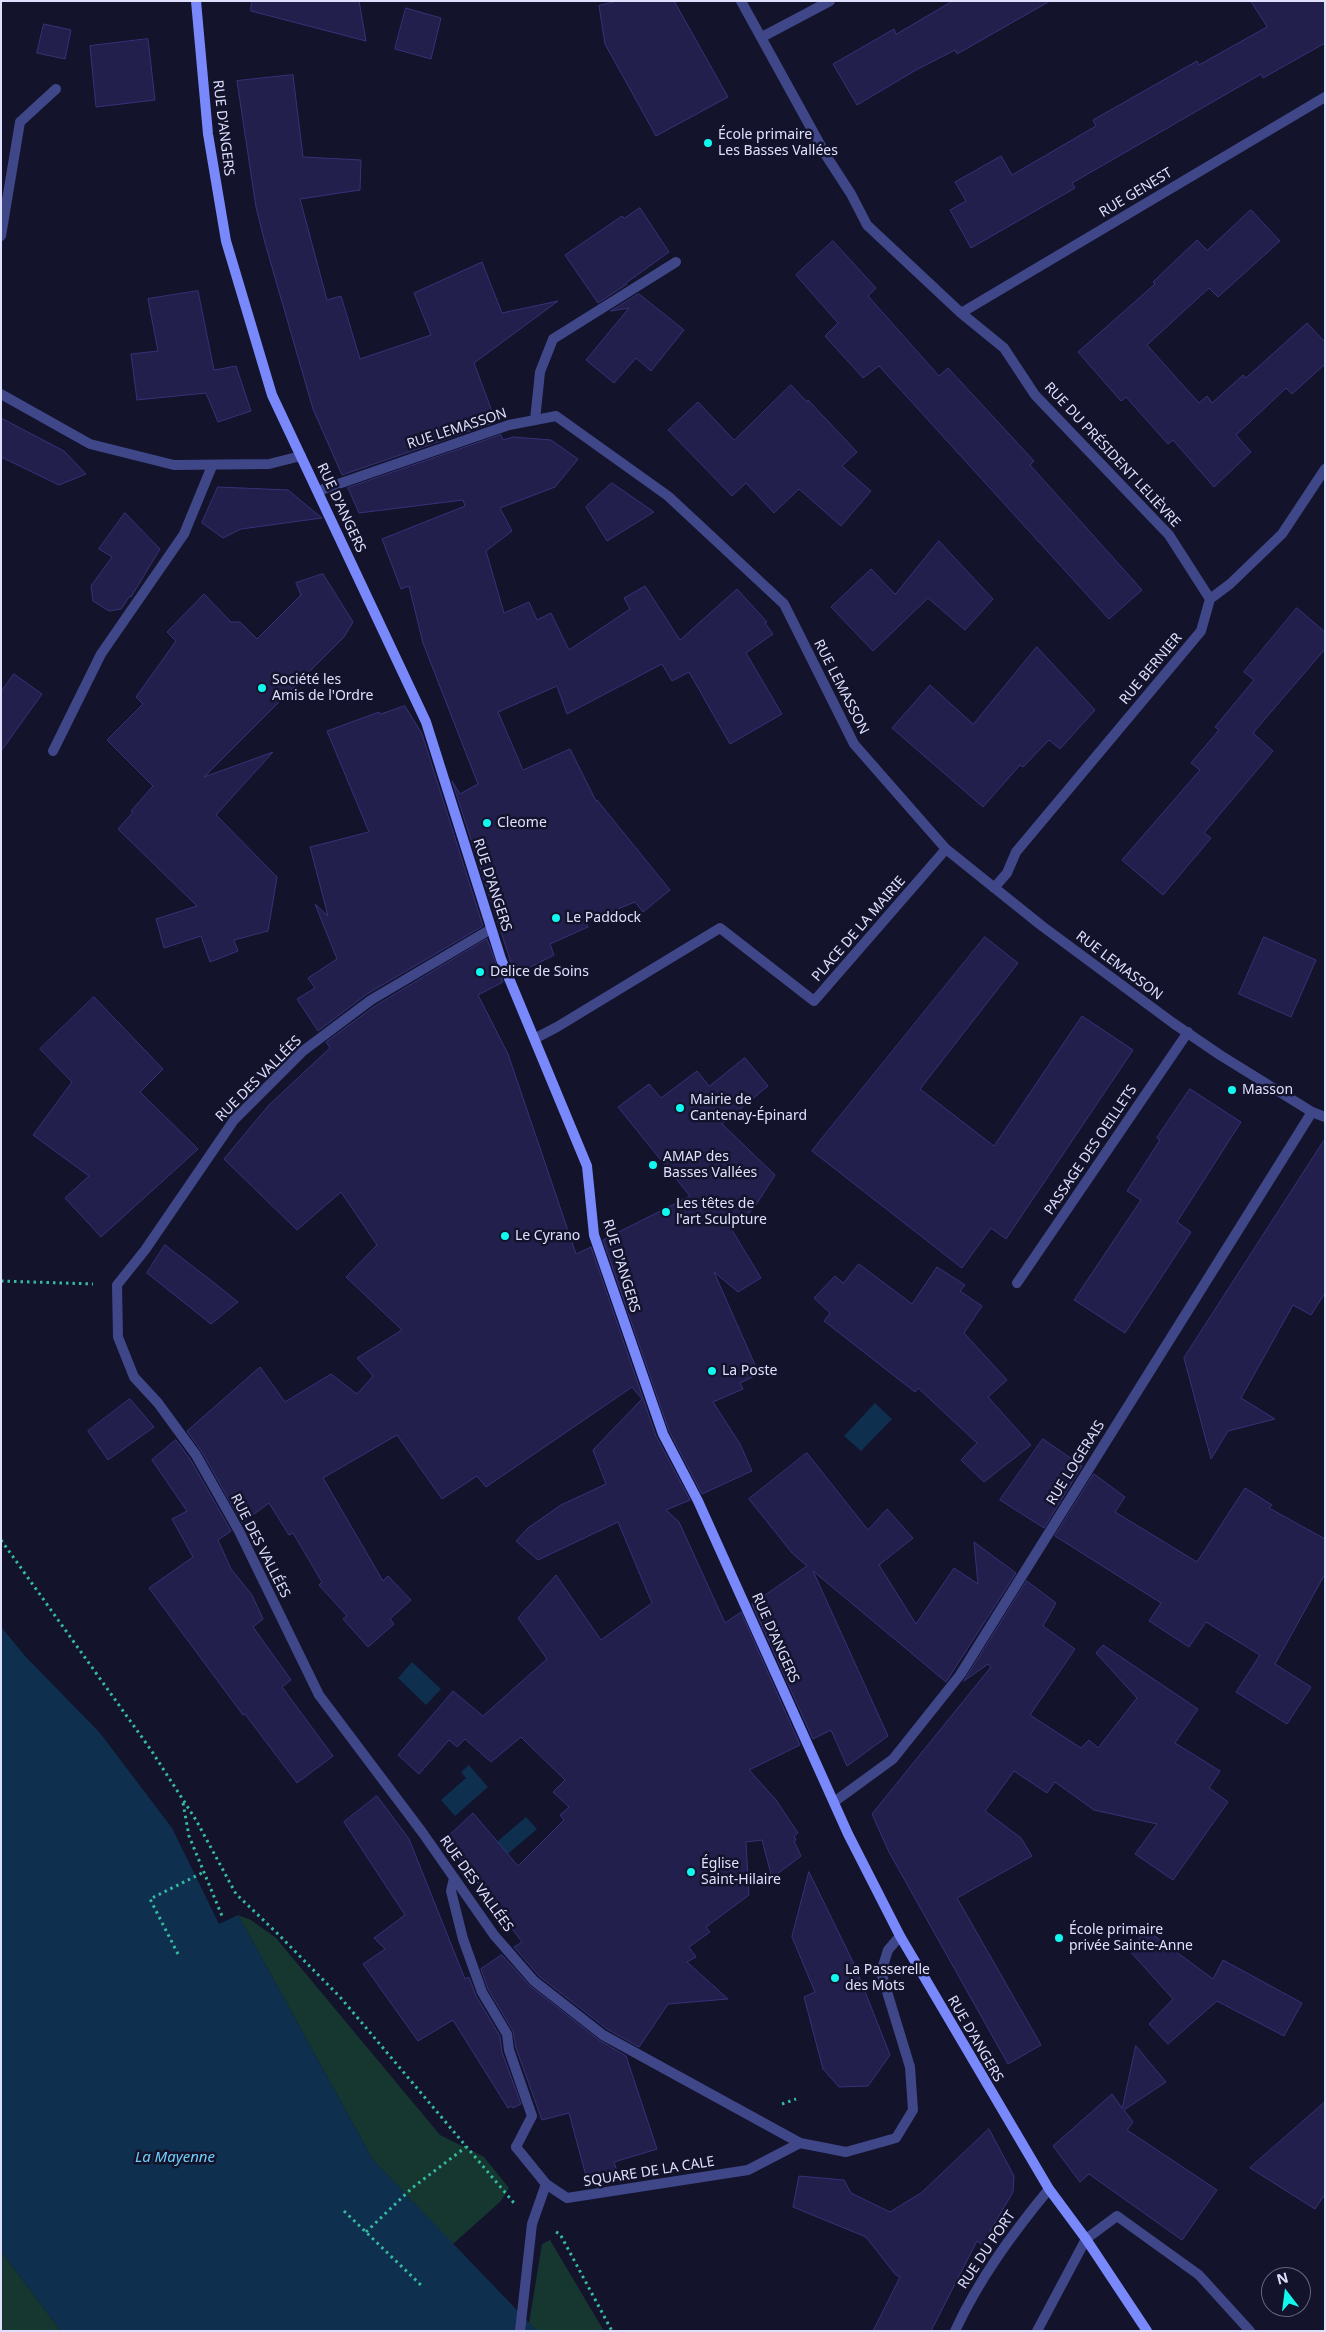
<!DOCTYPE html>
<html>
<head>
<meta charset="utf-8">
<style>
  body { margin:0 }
  #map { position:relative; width:1326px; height:2332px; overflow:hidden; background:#13132c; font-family:"Noto Sans",sans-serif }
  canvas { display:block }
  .frame { position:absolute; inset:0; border:2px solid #dfe0fe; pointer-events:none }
  .north { position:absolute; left:1261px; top:2267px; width:50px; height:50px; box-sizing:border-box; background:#13132c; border:1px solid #656580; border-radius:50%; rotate:345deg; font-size:14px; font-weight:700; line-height:20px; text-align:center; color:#dfe0fe }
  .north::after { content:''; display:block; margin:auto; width:18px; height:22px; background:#12f7ee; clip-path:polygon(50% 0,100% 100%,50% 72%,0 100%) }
</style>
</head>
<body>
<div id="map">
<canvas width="1326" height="2332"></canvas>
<div class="frame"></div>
<div class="north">N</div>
</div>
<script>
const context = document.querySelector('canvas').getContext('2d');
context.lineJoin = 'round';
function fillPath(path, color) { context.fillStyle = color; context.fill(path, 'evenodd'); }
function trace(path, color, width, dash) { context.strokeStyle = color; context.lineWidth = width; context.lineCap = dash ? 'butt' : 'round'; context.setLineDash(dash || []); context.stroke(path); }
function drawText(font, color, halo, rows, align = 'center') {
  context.font = font + ' "Noto Sans",sans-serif'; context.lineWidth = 5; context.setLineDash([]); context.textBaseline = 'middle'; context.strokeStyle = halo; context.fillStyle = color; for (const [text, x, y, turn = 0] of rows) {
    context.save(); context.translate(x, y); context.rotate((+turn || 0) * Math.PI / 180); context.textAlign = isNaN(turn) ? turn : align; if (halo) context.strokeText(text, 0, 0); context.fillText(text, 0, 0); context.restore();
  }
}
fillPath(new Path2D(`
  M 238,1915 L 251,1920 L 276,1938 L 440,2135 L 484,2157 L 509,2188 L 501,2201 L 453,2244 L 373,2160 Z
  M 550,2240 L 604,2331 L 537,2331 L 529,2323 L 542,2244 Z
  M 1,2251 L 61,2331 L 1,2331 Z`), '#163630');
fillPath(new Path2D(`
  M 875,1403 L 892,1419 L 861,1451 L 844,1436 Z
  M 1,1627 L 26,1657 L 100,1733 L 172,1828 L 219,1924 L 238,1915 L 373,2160 L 537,2331 L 61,2331 L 1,2251 Z
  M 412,1662 L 441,1689 L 426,1705 L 398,1678 Z
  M 469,1765 L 488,1787 L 455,1816 L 441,1800 L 466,1778 L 461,1772 Z
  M 526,1817 L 537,1829 L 503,1858 L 492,1846 Z`), '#0f2f4e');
const building = new Path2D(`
  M 252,1 L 359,1 L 366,41 L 251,11 Z
  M 617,1 L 674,1 L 728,97 L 656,136 L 605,44 L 599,6 Z
  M 953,1 L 1050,1 L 957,54 L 955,50 L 916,70 L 857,105 L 833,64 L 894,29 L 896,34 Z
  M 1251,1 L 1325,1 L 1325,43 L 1263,78 L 1261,74 L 1072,183 L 1075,188 L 971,248 L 950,210 L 966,201 L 955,182 L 1001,156 L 1012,175 L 1096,126 L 1093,120 L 1197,61 L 1199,65 L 1267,27 Z
  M 406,8 L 441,18 L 431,59 L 395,49 Z
  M 44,24 L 71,30 L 65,59 L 37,53 Z
  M 148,39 L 155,100 L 96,107 L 90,46 Z
  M 293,75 L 303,157 L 361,160 L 360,190 L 300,199 L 327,300 L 341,296 L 360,359 L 431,335 L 414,293 L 482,262 L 502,313 L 558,301 L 474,363 L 496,422 L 342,475 L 313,409 L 265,243 L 256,207 L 237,81 Z
  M 640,208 L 669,252 L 626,283 L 627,284 L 598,303 L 565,255 L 622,216 L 624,218 Z
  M 1251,210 L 1280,241 L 1218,297 L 1209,288 L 1147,345 L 1199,403 L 1207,396 L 1212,403 L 1243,375 L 1246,378 L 1307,323 L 1325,342 L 1325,364 L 1292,394 L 1286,388 L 1236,435 L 1251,452 L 1214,487 L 1173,440 L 1168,444 L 1126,397 L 1121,401 L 1078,352 L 1155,284 L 1153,282 L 1197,240 L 1207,250 Z
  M 833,241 L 876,288 L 868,296 L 939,376 L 948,368 L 1034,461 L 1030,465 L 1142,590 L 1109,619 L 879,366 L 863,378 L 825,336 L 838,323 L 796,275 Z
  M 198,291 L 214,370 L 236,366 L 251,411 L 218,422 L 206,393 L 137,400 L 131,354 L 158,351 L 148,299 Z
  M 639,294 L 684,330 L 651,371 L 636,358 L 614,383 L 586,360 L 629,308 L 611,311 Z
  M 791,385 L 807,402 L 808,400 L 857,452 L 842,466 L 871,491 L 841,526 L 799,489 L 774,513 L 746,483 L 732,496 L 668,430 L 698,402 L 734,440 Z
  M 1,418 L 64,451 L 86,474 L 59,485 L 1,457 Z
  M 501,435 L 503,440 L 513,437 L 551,440 L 578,459 L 555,487 L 500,508 L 512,531 L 486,551 L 504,613 L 529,602 L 537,620 L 551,613 L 569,650 L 630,609 L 624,598 L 645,586 L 680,640 L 737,589 L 767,622 L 765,623 L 773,634 L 746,653 L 782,714 L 730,744 L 689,672 L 672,681 L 662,664 L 567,714 L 557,686 L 498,712 L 523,770 L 570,749 L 596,801 L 597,800 L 670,890 L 643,912 L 635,902 L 586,922 L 588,927 L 550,944 L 554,955 L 515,975 L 452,781 L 460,794 L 478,784 L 423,643 L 409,586 L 401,589 L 382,539 L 465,506 L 463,500 L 359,513 L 348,488 Z
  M 612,483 L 654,512 L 607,541 L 586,507 Z
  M 218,487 L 288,490 L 322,518 L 241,529 L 223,538 L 202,523 Z
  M 125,513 L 160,549 L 131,597 L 130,596 L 121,609 L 109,611 L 93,601 L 91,586 L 112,557 L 99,549 Z
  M 939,541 L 993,599 L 965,630 L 928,598 L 873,651 L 831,607 L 871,569 L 895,594 Z
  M 323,574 L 353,622 L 344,637 L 204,777 L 273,752 L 216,815 L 277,877 L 268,931 L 234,940 L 238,951 L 210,962 L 201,936 L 164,948 L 156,919 L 197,906 L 118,829 L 133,812 L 131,811 L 153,786 L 107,740 L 143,704 L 136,697 L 176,641 L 167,632 L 204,594 L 231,622 L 240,622 L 257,639 L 301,595 L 296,583 Z
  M 1297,608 L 1325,632 L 1325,649 L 1253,733 L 1273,751 L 1204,833 L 1211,838 L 1163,895 L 1122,860 L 1200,770 L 1191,763 L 1219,730 L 1215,727 L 1254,680 L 1244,672 Z
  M 1037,647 L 1095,710 L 1060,749 L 1049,740 L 1023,767 L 1020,765 L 983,807 L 892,728 L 930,685 L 973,724 Z
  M 14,674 L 42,694 L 1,751 L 1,692 Z
  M 405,706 L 422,734 L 483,926 L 367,994 L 318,1031 L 297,999 L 315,988 L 308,978 L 337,959 L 315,904 L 328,916 L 310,847 L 369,832 L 327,731 L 379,712 L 380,714 Z
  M 985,937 L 1018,963 L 920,1089 L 994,1146 L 1082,1016 L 1133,1050 L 1006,1239 L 991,1228 L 962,1268 L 812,1151 Z
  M 1264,937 L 1316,960 L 1291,1017 L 1239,994 Z
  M 487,939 L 503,982 L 478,995 L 508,1054 L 576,1254 L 591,1247 L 656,1436 L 690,1500 L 666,1510 L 679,1522 L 725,1623 L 741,1612 L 800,1745 L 749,1770 L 776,1800 L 798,1833 L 794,1836 L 796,1840 L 794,1841 L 801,1856 L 772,1878 L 762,1840 L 746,1842 L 749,1895 L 706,1927 L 710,1932 L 689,1947 L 696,1957 L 687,1962 L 728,1999 L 668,2004 L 639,2047 L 607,2029 L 539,1976 L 514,1947 L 522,1942 L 445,1839 L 473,1813 L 518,1866 L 564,1820 L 560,1815 L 569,1807 L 553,1792 L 565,1780 L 521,1737 L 491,1762 L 465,1739 L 457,1747 L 449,1740 L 419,1774 L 398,1755 L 453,1691 L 483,1716 L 547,1659 L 518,1618 L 556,1575 L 601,1640 L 652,1603 L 618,1522 L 538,1560 L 516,1541 L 528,1528 L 561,1505 L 606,1484 L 593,1450 L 642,1399 L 632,1387 L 486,1487 L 477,1476 L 442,1499 L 397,1435 L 323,1478 L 383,1581 L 388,1576 L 411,1600 L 390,1619 L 394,1624 L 368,1647 L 343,1619 L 347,1616 L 319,1585 L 322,1582 L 293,1533 L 289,1535 L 269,1503 L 242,1523 L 202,1452 L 187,1431 L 260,1367 L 285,1402 L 331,1374 L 357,1394 L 373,1376 L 357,1358 L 402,1330 L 346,1277 L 377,1245 L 341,1192 L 297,1230 L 224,1159 L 269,1105 L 330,1048 L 326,1042 L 375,1006 Z
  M 94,997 L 163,1069 L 140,1092 L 198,1149 L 101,1237 L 65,1198 L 89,1176 L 33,1135 L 72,1082 L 40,1049 Z
  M 745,1058 L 768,1086 L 722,1124 L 775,1175 L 754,1208 L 732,1230 L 761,1278 L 738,1292 L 714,1272 L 759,1374 L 740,1383 L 743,1389 L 713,1402 L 740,1444 L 752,1471 L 702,1494 L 669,1431 L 603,1240 L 690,1196 L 618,1107 L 649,1084 L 661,1098 L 697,1071 L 709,1086 Z
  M 1190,1089 L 1241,1122 L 1177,1222 L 1191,1232 L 1125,1333 L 1074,1300 L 1141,1200 L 1127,1191 L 1160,1140 L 1157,1138 Z
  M 1325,1139 L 1325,1293 L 1311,1315 L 1293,1305 L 1241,1398 L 1275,1419 L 1228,1431 L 1211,1459 L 1184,1358 Z
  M 165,1245 L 213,1282 L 238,1302 L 211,1324 L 147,1273 Z
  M 859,1264 L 912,1304 L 937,1267 L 965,1285 L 960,1291 L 982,1306 L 964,1333 L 1007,1380 L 988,1397 L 1031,1445 L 984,1482 L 961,1460 L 977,1443 L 918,1388 L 915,1392 L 824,1321 L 830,1313 L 814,1298 L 835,1276 L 843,1283 Z
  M 130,1399 L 154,1427 L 108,1460 L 88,1431 Z
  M 1043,1439 L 1082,1466 L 1044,1528 L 1000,1500 Z
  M 176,1440 L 190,1459 L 231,1531 L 218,1540 L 231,1569 L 252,1595 L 263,1619 L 253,1627 L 291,1680 L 282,1687 L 333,1756 L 297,1783 L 245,1714 L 243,1715 L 149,1588 L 193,1557 L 172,1519 L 187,1511 L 152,1460 Z
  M 807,1453 L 868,1530 L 887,1509 L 913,1538 L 879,1565 L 916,1624 L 954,1568 L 978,1584 L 974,1542 L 1016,1573 L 946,1682 L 813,1571 L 888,1736 L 847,1766 L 831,1730 L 813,1739 L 752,1604 L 807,1566 L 792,1553 L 749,1499 Z
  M 1094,1474 L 1125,1497 L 1115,1512 L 1197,1562 L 1245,1488 L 1272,1505 L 1269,1508 L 1325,1539 L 1325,1574 L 1275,1664 L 1311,1687 L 1287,1724 L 1236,1692 L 1260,1655 L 1206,1622 L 1189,1647 L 1149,1621 L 1161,1603 L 1055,1536 Z
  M 1027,1581 L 1056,1603 L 1043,1626 L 1075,1649 L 1030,1715 L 1081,1748 L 1089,1740 L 1098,1748 L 1137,1698 L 1096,1653 L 1103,1645 L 1198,1709 L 1175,1743 L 1220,1771 L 1209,1788 L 1228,1802 L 1173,1880 L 1135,1854 L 1157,1824 L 1094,1810 L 1055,1782 L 1047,1793 L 1014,1771 L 985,1811 L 1021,1838 L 1032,1856 L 957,1898 L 1041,2045 L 1008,2064 L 889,1852 L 872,1814 L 991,1667 L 988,1664 L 964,1681 Z
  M 377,1796 L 409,1839 L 465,1979 L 469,1977 L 476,1996 L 500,2036 L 502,2052 L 521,2104 L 513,2108 L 512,2106 L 508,2108 L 453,2020 L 418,2041 L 363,1964 L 385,1949 L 374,1938 L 405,1915 L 344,1822 Z
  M 809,1872 L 855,1966 L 890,2055 L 868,2086 L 839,2087 L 823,2069 L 804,1997 L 815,1992 L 792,1937 Z
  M 1148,1931 L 1213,1979 L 1223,1960 L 1302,2003 L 1284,2036 L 1217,2001 L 1168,2044 L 1149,2024 L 1173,1999 L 1128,1949 Z
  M 502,1955 L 530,1986 L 599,2040 L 626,2056 L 657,2149 L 614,2162 L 617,2171 L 586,2176 L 569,2113 L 542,2120 L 516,2048 L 513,2031 L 488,1989 L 481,1969 Z
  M 1136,2046 L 1166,2082 L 1124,2110 L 1133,2122 L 1127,2130 L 1217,2190 L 1182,2240 L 1089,2174 L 1080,2182 L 1053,2146 L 1112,2094 L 1122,2108 Z
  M 1325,2102 L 1325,2194 L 1315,2209 L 1250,2168 Z
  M 989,2129 L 1014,2176 L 1013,2192 L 982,2245 L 977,2241 L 931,2331 L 873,2331 L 900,2277 L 895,2274 L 866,2237 L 793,2207 L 799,2176 L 844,2180 L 851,2193 L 890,2212 L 921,2193 Z`);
fillPath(building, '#221f4d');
trace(building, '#363278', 1);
trace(new Path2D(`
  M 1,1281 L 93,1284
  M 1,1540 L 151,1750 L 196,1820 L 236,1894 L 277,1933 L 340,1997 L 514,2203
  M 183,1803 L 189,1836 L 222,1916
  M 178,1954 L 150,1899 L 204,1872
  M 782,2104 L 796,2099
  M 344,2211 L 423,2287
  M 366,2232 L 412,2188 L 466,2147
  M 556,2232 L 560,2234 L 612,2331`), '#35bba1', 3, [2.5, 4]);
trace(new Path2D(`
  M 1,236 L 20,122 L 56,89
  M 535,420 L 540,372 L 553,339 L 676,262
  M 53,751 L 101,654 L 184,534 L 212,466
  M 454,1878 L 451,1891 L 463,1939 L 482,1992 L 507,2034 L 509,2050 L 532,2116 L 516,2147
  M 520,2331 L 532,2224 L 546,2184
  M 1037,2331 L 1086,2239`), '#3f4789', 10);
trace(new Path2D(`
  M 741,1 L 827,157 L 851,194 L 867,225 L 961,313 L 1004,348 L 1035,395 L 1169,535 L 1210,599
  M 762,37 L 830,1
  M 961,313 L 1325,97
  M 1,394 L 90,444 L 174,465 L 269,464 L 301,456
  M 318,491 L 509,425 L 556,416 L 668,496 L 784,604 L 854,744 L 946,849 L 1042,926 L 1173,1023 L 1220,1055 L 1312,1112 L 1325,1117
  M 994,888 L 1007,873 L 1016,852 L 1201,631 L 1210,599 L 1230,584 L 1282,534 L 1325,469
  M 491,929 L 371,1000 L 303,1051 L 234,1120 L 145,1250 L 117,1285 L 118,1337 L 134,1377 L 158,1403 L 196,1455 L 239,1531 L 319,1695 L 422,1832 L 494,1935 L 534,1981 L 603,2035 L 800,2143 L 846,2152 L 896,2138 L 913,2110 L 910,2067 L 881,1972 L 888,1950 L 900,1936
  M 536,1038 L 557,1027 L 720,928 L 814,1001 L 946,849
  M 1017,1283 L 1188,1032
  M 834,1802 L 893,1759 L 960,1675 L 1312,1112
  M 516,2147 L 546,2184 L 567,2198 L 748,2170 L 800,2143
  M 1086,2239 L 1117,2216 L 1199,2275 L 1250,2331
  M 955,2331 C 979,2279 1012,2234 1049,2189`), '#3f4789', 10);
trace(new Path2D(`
  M 196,1 L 208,134 L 226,241 L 272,395 L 426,722 L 501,959 L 587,1166 L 594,1235 L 663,1434 L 698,1501 L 848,1834 L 900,1936 L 1049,2189 L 1086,2239 L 1147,2331`), '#7988fb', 10);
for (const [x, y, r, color] of [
  [708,143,5,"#12f7ee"],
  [262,688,5,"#12f7ee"],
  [487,823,5,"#12f7ee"],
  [556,918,5,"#12f7ee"],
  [480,972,5,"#12f7ee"],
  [1232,1090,5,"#12f7ee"],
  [680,1108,5,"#12f7ee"],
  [653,1165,5,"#12f7ee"],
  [666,1212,5,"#12f7ee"],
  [505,1236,5,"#12f7ee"],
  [712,1371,5,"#12f7ee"],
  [691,1872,5,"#12f7ee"],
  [1059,1938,5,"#12f7ee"],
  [835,1978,5,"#12f7ee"]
]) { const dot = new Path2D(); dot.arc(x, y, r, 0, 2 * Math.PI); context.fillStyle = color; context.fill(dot); trace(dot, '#13132c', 2); }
drawText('14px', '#dfe0fe', '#13132c', [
  ["RUE D'ANGERS",223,128,83],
  ["RUE GENEST",1136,193,-31],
  ["RUE LEMASSON",457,429,-18],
  ["RUE DU PRÉSIDENT LELIÈVRE",1112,455,47],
  ["RUE D'ANGERS",341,508,65],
  ["RUE BERNIER",1151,669,-50],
  ["RUE LEMASSON",841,687,63],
  ["RUE D'ANGERS",492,885,72],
  ["PLACE DE LA MAIRIE",859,929,-49],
  ["RUE LEMASSON",1119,966,37],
  ["RUE DES VALLÉES",259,1079,-45],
  ["PASSAGE DES OEILLETS",1091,1150,-56],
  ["RUE D'ANGERS",621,1266,73],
  ["RUE LOGERAIS",1076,1463,-58],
  ["RUE DES VALLÉES",260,1546,63],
  ["RUE D'ANGERS",775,1638,66],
  ["RUE DES VALLÉES",476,1884,54],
  ["RUE D'ANGERS",975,2039,60],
  ["SQUARE DE LA CALE",649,2172,-9],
  ["RUE DU PORT",987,2250,-56]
]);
drawText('14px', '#dfe0fe', '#13132c', [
  ["École primaire",718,135],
  ["Les Basses Vallées",718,151],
  ["Société les",272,680],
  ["Amis de l'Ordre",272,696],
  ["Cleome",497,823],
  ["Le Paddock",566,918],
  ["Delice de Soins",490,972],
  ["Masson",1242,1090],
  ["Mairie de",690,1100],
  ["Cantenay-Épinard",690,1116],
  ["AMAP des",663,1157],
  ["Basses Vallées",663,1173],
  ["Les têtes de",676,1204],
  ["l'art Sculpture",676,1220],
  ["Le Cyrano",515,1236],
  ["La Poste",722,1371],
  ["Église",701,1864],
  ["Saint-Hilaire",701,1880],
  ["École primaire",1069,1930],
  ["privée Sainte-Anne",1069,1946],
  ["La Passerelle",845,1970],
  ["des Mots",845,1986]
], 'left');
drawText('italic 15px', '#70cefa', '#13132c', [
  ["La Mayenne",175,2158]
]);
</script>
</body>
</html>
